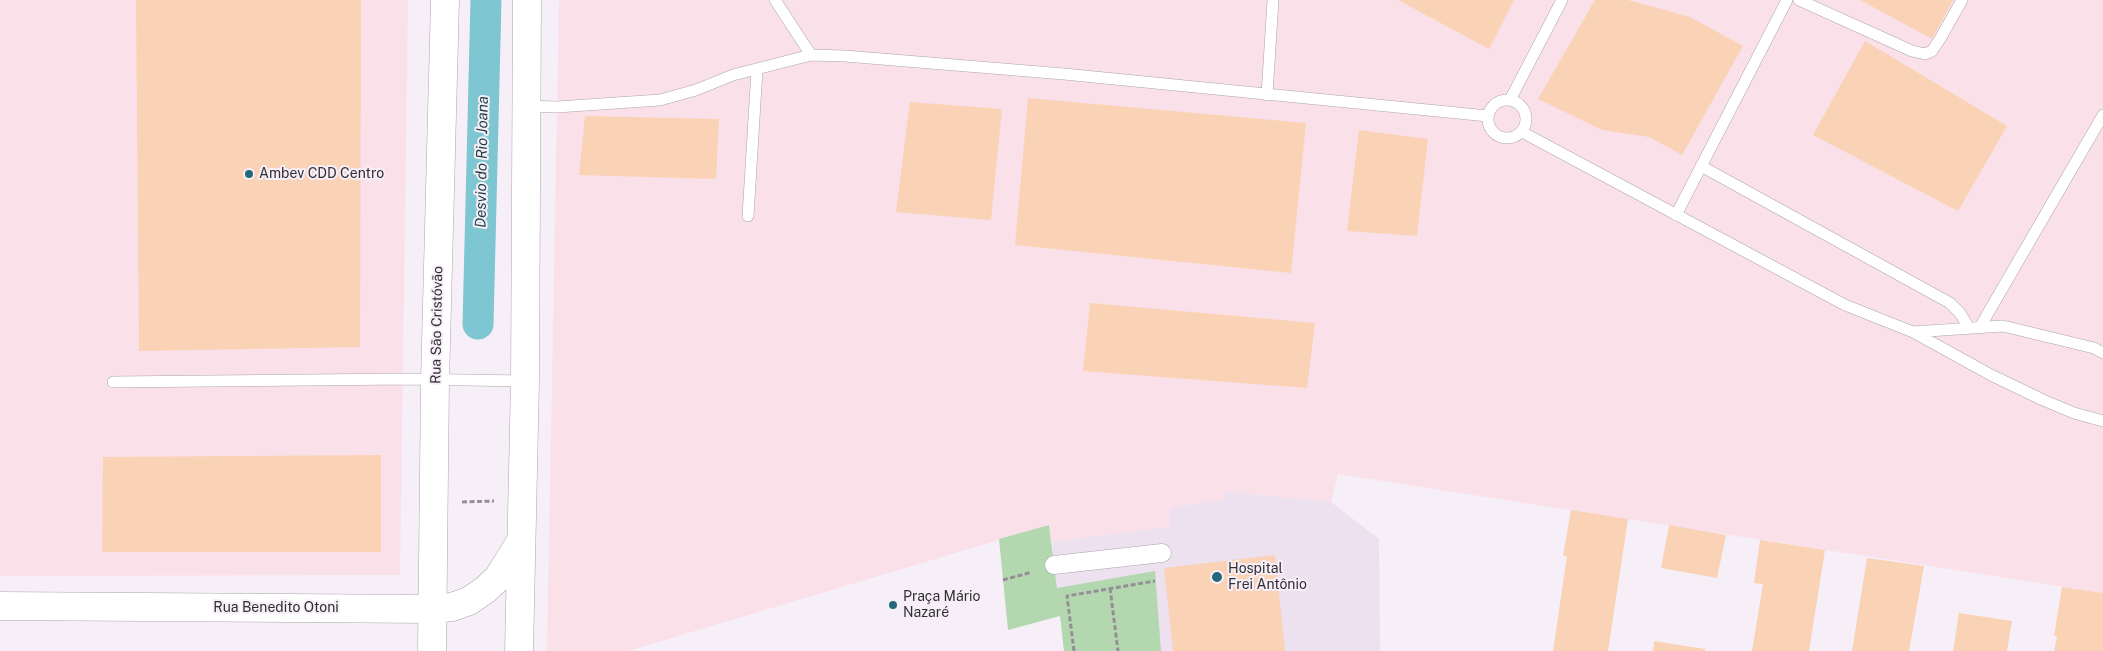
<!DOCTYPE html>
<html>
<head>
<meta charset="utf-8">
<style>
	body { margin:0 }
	canvas { display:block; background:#f7eff8 }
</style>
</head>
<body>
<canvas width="2103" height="651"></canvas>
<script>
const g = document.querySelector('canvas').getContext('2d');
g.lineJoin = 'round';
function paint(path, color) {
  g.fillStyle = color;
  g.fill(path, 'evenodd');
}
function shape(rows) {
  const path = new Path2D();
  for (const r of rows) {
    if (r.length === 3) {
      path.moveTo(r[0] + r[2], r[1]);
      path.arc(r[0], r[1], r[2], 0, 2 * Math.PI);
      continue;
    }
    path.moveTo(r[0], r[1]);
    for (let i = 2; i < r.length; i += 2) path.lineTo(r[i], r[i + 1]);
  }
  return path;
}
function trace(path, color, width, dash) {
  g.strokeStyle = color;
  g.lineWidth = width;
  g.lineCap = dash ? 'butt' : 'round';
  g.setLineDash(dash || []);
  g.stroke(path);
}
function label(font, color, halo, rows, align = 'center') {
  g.font = font + ' "Public Sans",sans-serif';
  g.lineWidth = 4;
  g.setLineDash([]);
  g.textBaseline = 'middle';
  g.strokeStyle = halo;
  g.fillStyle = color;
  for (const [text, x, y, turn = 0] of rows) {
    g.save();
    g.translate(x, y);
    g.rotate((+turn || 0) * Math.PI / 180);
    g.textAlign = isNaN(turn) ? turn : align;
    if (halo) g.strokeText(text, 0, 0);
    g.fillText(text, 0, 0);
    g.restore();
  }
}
paint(shape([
	[0,0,408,0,400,575,0,576],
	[559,0,2103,0,2103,593,1338,474,1331,502,1226,492,1225,499,1170,508,1171,527,1052,542,1049,525,628,651,547,651]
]), '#fae0e8');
paint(shape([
	[1226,492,1331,502,1379,539,1380,651,1064,651,1052,542,1170,527,1170,508,1224,499]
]), '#ede0ef');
paint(shape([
	[1049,525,1057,588,1155,571,1161,651,1064,651,1060,616,1008,630,999,539]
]), '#b3d8b0');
trace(shape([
	[478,324,486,0]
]), '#7ec6d1', 31);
paint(shape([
	[136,0,361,0,360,347,139,351],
	[1398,0,1514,0,1489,49],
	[1595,0,1628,0,1690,17,1743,46,1682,155,1649,137,1602,130,1538,99],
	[1860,0,1953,0,1932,39],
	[1865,41,2007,126,1958,211,1813,135],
	[1028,98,1306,123,1291,273,1015,245],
	[910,102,1002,109,991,220,896,212],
	[585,116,719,119,716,179,579,175],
	[1359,130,1428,139,1417,236,1347,231],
	[1090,303,1315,323,1307,388,1083,371],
	[381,455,381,552,102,552,103,457],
	[1571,510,1628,519,1608,651,1553,651,1567,556,1563,556],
	[1669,525,1726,535,1717,578,1661,568],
	[1760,540,1825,550,1809,651,1752,651,1763,584,1754,583],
	[1275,555,1285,651,1173,651,1164,568],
	[1867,558,1924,566,1909,651,1852,651],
	[2062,587,2103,593,2103,651,2054,651,2057,636,2054,636],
	[1959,613,2012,621,2007,651,1953,651],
	[1654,641,1705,649,1705,651,1653,651]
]), '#fad2b6');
const service = shape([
	[775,0,811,55],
	[1799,0,1912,51,1925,54,1932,51,1940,39,1962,0],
	[1267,95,1273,0],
	[1510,100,1562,0],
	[1507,119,19],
	[527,106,557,107,660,100,696,90,733,75,811,55,845,56,1064,74,1488,116],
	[1522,132,1845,305,1913,332,1991,375,2043,400,2074,413,2103,421],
	[1701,166,1950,303,1960,313,1969,328],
	[1676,215,1787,0],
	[748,216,757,70],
	[1980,327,2103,115],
	[1913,332,2003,326,2094,348,2103,353],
	[113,382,406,379,525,381]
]);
const pedestrian = shape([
	[1054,565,1162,553]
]);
const tertiary = shape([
	[0,606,432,609,452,607,469,601,485,590,498,578,521,541],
	[432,651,435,381,445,0],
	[519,651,525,381,527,0]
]);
trace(service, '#aca5ad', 12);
trace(pedestrian, '#aca5ad', 19);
trace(tertiary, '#aca5ad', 29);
trace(shape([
	[462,502,494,501],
	[1003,580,1032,572],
	[1110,588,1118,651],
	[1074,651,1067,596,1155,581]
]), '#948f95', 3, [5, 2.5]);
trace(service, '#fff', 11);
trace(pedestrian, '#fff', 18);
trace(tertiary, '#fff', 28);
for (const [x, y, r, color] of [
	[249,174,5,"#246879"],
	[1217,577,6,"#246879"],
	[893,605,5,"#246879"]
]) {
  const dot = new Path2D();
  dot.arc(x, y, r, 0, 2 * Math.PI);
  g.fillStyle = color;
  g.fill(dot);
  trace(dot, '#f7eff8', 2);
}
label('14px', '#322f33', '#f7eff8', [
	["Ambev CDD Centro",259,174],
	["Hospital",1228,569],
	["Frei Antônio",1228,585],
	["Praça Mário",903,597],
	["Nazaré",903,613]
], 'left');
label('14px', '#322f33', '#f7eff8', [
	["Rua São Cristóvão",437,325,-89],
	["Rua Benedito Otoni",276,608]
]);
label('italic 15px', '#1b3e43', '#f7eff8', [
	["Desvio do Rio Joana",482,162,-89]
]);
</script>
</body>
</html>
